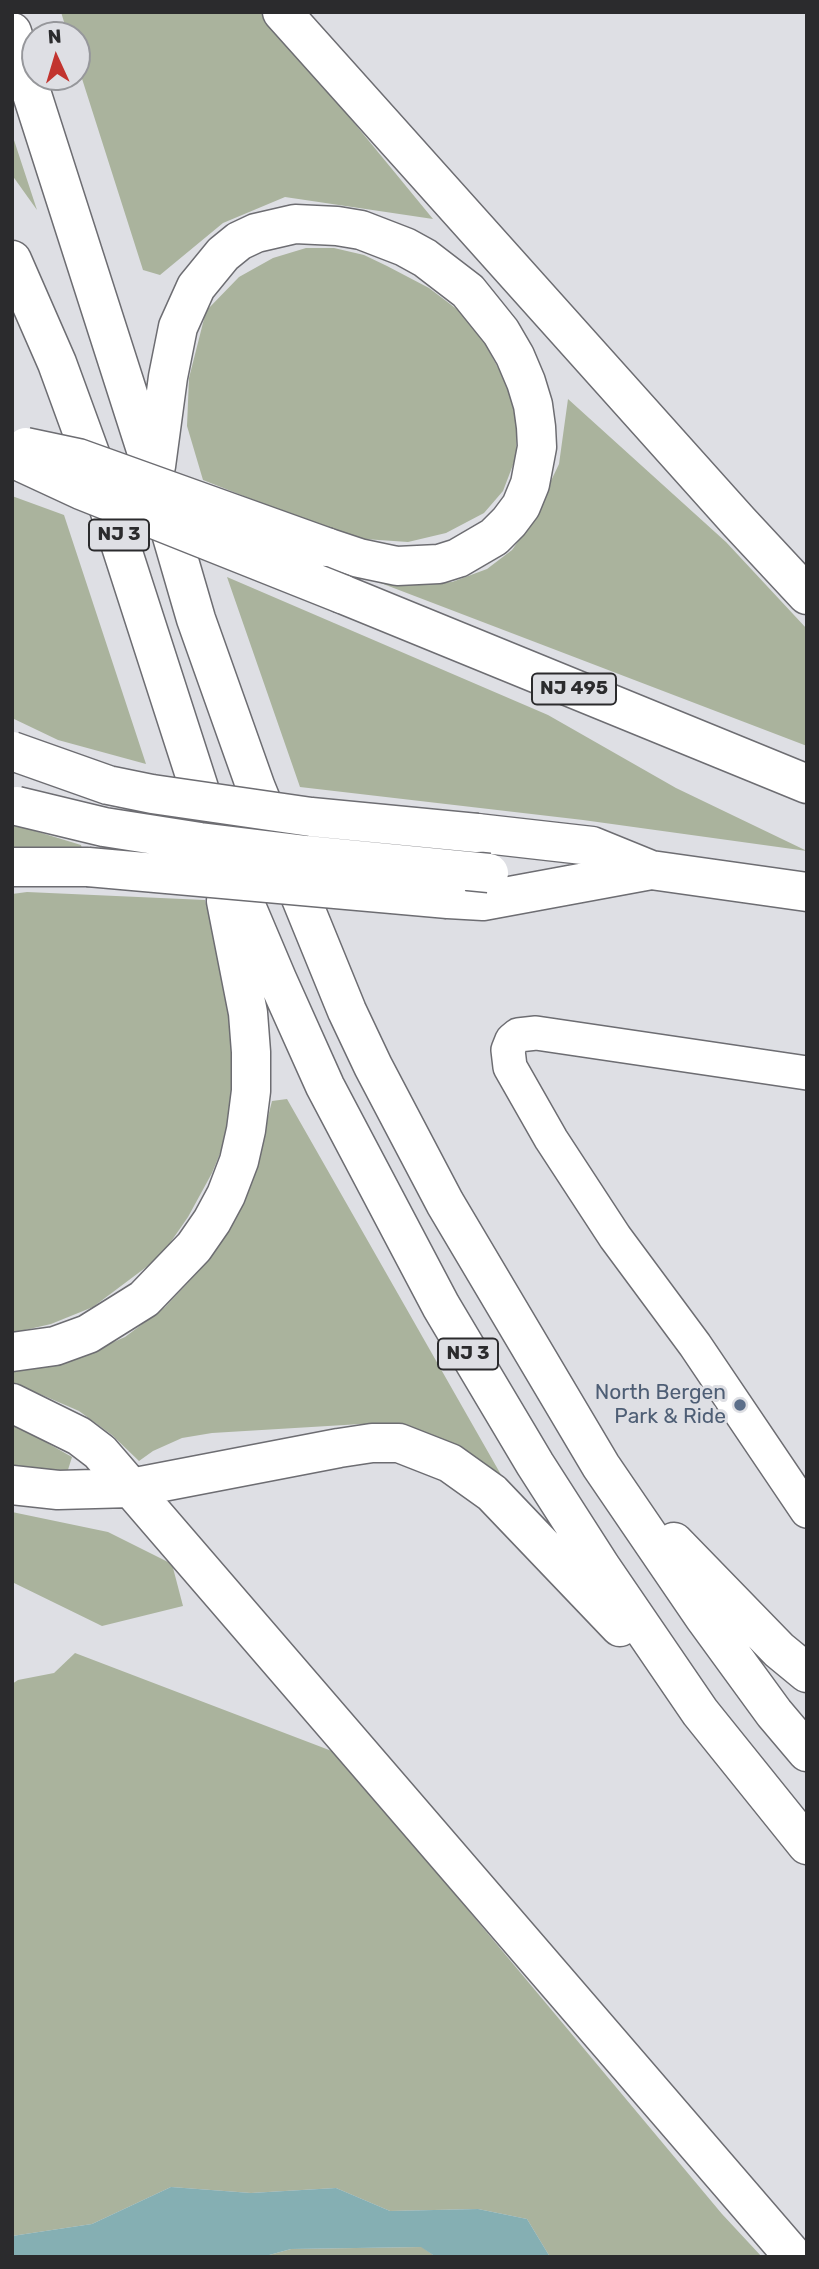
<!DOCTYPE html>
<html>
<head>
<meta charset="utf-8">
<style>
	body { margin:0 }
	#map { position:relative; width:819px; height:2269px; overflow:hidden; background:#dedfe4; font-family:Rubik,sans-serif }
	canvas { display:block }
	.frame { position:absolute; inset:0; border:14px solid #2b2b2d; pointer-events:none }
	.north { position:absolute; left:21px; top:21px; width:70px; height:70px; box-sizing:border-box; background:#dedfe4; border:2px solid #96979b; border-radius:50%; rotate:356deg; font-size:19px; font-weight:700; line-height:28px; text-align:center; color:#2b2b2d }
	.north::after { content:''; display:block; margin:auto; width:24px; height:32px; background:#c2342f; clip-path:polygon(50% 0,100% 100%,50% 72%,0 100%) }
</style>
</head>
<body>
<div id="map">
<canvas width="819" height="2269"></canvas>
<div class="frame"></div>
<div class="north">N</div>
</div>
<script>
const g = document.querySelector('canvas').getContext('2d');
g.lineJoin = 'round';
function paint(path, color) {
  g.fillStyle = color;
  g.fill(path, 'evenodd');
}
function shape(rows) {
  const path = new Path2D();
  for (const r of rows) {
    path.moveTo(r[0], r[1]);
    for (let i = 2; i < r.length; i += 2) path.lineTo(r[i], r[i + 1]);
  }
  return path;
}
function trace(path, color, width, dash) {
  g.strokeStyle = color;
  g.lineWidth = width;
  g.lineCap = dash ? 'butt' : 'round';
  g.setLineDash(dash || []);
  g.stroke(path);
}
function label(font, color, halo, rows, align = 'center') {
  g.font = font + ' Rubik,sans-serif';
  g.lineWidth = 6;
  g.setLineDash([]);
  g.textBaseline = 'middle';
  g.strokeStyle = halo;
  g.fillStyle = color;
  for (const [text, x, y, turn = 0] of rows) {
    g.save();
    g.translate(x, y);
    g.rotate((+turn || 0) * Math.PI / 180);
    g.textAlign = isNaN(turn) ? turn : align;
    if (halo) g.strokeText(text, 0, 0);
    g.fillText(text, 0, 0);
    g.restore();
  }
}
paint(shape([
	[61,12,263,12,433,219,285,197,223,223,160,275,143,270,77,63,77,35,68,35],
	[12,134,37,210,12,175],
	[306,248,334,248,364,255,387,266,429,288,458,310,484,342,503,377,512,403,517,427,516,457,503,491,484,513,446,533,408,542,350,538,203,480,187,426,189,378,206,311,239,277,273,258],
	[568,399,726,542,807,629,807,746,378,582,381,577,415,584,452,582,487,569,512,550,531,523,559,464],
	[12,496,64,515,146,764,58,740,12,718],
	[227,577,548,715,676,788,807,851,583,820,300,787],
	[12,824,81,845,84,855,12,850],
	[27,892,205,900,228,996,235,1083,226,1139,212,1173,188,1217,161,1256,93,1307,51,1324,12,1333,12,894],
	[287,1099,508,1487,396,1425,361,1424,212,1433,182,1438,153,1451,139,1461,112,1435,79,1411,12,1382,12,1367,91,1352,125,1337,165,1307,198,1272,230,1227,252,1180,272,1101],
	[12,1423,72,1457,67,1473,12,1466],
	[12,1512,108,1532,172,1564,183,1606,102,1626,12,1582],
	[75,1653,337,1753,722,2214,762,2257,550,2257,527,2219,478,2209,390,2211,336,2188,251,2193,171,2187,92,2224,12,2236,12,1684,18,1680,54,1673],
	[422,2247,436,2257,262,2257,291,2249]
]), '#aab39d');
paint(shape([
	[171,2187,251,2193,336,2188,390,2211,478,2209,527,2219,550,2257,436,2257,421,2247,291,2249,262,2257,12,2257,12,2236,92,2224]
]), '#85afb3');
const minor = shape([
	[807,1073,536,1033,518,1035,512,1040,508,1050,510,1067,551,1139,615,1237,695,1345,807,1511]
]);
const highway = shape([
	[282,12,739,522,807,595],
	[12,32,155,478,196,619,256,788,347,1011,373,1066,445,1203,601,1466,704,1617,774,1713,807,1752],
	[12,260,57,363,99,478,208,816,277,979,325,1086,441,1306,535,1464,601,1567,700,1712,807,1845],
	[156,466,168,377,178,327,196,287,223,254,239,241,256,233,295,224,337,226,361,230,405,247,425,258,468,291,501,332,515,356,526,382,533,405,536,427,537,447,530,484,521,506,509,522,494,537,458,558,439,564,397,566,359,558,326,547],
	[342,594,807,784],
	[477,833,592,846,651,870,807,892],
	[12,867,88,867],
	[448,899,483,901,651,870],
	[12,1352,55,1346,88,1334,144,1299,194,1247,212,1221,226,1195,239,1161,246,1130,251,1091,251,1052,248,1013,226,901],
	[12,1403,79,1436,100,1452,794,2257],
	[12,1485,58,1490,131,1488,339,1448,372,1443,399,1443,450,1463,492,1493,620,1627],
	[674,1542,779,1650,807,1673]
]);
trace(minor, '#6d6d72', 36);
trace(highway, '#6d6d72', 41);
trace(minor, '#fff', 33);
trace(highway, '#fff', 38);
const highwayBridge = shape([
	[26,447,78,458,326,547],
	[12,458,81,490,342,594],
	[12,751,108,785,152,794,311,817,477,833],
	[17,806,104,827,200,842,306,855,489,873],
	[88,867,448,899]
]);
trace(highwayBridge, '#6d6d72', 41, []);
trace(highwayBridge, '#fff', 38);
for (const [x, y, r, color] of [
	[740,1405,7,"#5c6f8a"]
]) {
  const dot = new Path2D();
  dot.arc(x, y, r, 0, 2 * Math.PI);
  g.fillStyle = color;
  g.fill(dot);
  trace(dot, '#dedfe4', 2.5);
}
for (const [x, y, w] of [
	[119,535,60],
	[574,689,84],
	[468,1354,60]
]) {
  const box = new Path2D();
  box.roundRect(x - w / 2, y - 15.5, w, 31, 5);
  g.fillStyle = '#dedfe4';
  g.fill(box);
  trace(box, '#2b2b2d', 2);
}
label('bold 19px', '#2b2b2d', null, [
	["NJ 3",119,535],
	["NJ 495",574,689],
	["NJ 3",468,1354]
]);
label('21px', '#4e5e75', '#dedfe4', [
	["North Bergen",726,1393],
	["Park & Ride",726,1417]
], 'right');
</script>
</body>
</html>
